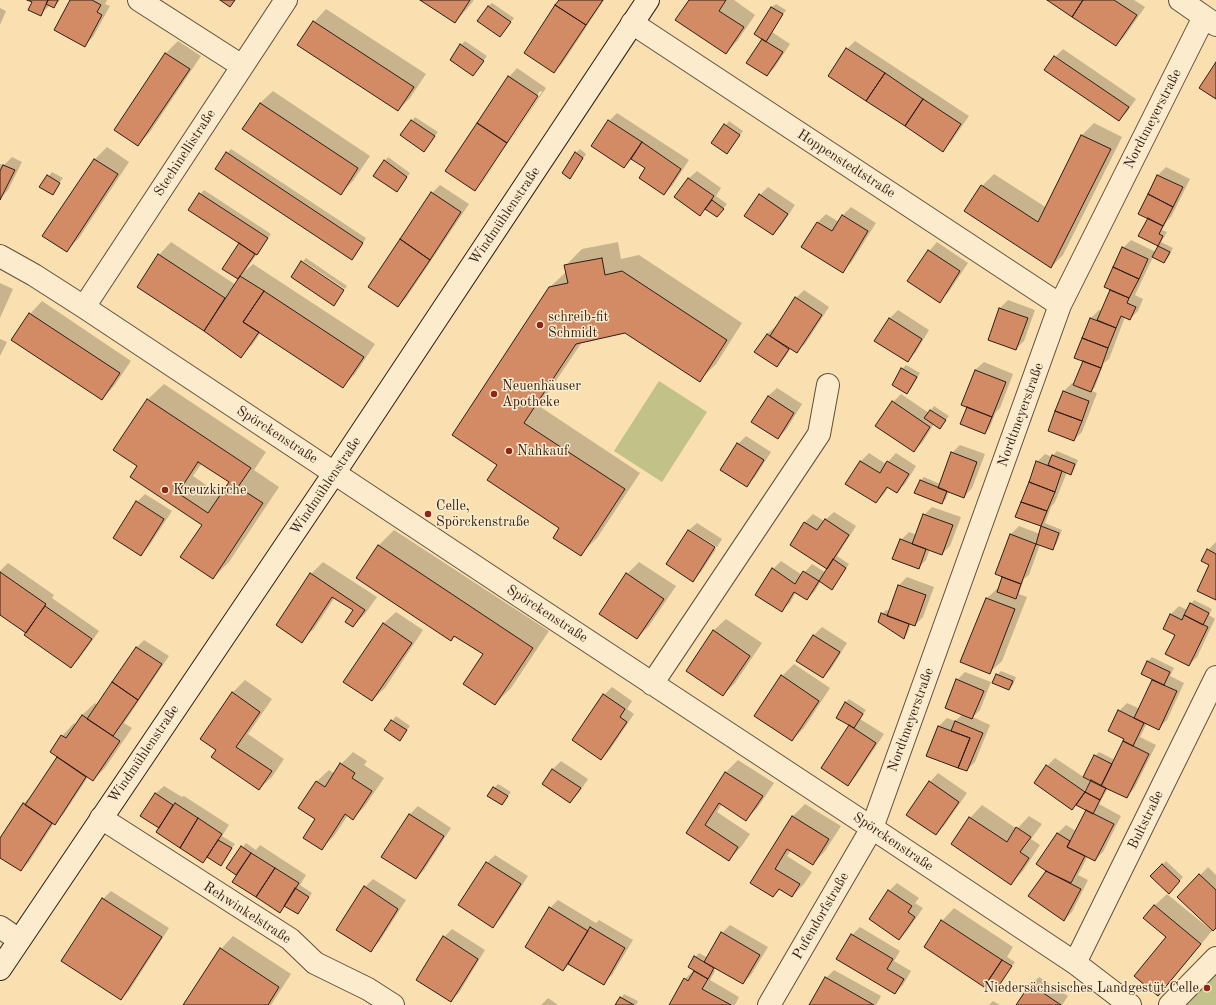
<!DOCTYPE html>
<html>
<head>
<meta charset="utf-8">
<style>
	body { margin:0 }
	canvas { display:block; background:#fae0b0 }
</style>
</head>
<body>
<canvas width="1216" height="1005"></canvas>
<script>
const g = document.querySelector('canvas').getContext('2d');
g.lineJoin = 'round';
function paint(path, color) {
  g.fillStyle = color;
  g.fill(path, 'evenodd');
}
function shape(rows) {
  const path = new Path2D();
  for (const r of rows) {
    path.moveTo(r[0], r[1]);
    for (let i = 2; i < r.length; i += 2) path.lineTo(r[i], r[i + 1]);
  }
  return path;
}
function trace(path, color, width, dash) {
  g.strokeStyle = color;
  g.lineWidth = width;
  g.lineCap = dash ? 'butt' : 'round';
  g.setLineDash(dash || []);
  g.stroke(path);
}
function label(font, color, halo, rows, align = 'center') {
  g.font = font + ' "Old Standard TT",serif';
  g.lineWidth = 3;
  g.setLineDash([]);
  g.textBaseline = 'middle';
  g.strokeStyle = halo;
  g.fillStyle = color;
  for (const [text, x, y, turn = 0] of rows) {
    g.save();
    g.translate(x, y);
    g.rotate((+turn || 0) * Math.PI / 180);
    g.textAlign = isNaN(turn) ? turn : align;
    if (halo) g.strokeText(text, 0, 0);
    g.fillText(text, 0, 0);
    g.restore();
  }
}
paint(shape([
	[659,381,707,412,662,482,614,451],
	[1216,971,1216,1005,1182,1005]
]), '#c2c188');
paint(shape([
	[29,0,60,0,54,7,50,5,40,15,33,2],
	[71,0,107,0,105,4,110,6,93,37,85,45],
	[422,0,474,0,467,9,455,22],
	[560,0,604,0,562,64,554,72],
	[690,0,734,0,755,15,738,40,726,53],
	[1049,0,1134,0,1145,7,1124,37,1116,45],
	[492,3,514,18,500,36,488,6],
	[776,4,786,10,772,32,790,44,775,67,767,75,763,38,756,34,772,7],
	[0,8,6,11,0,25],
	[326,9,426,74,410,98,398,110,299,45,314,22],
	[178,41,201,56,150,132,138,145,116,130,166,53],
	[465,41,487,56,473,75,461,45],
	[855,41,969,116,951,142,943,150,847,49],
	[1063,49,1136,99,1127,112,1119,120,1055,57],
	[517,68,546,88,483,181,475,189,446,170,509,77],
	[540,91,542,92,483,182,480,182],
	[273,91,370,156,353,181,341,193,260,103],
	[617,113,689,160,672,186,664,194,647,168,632,159,624,167,609,121],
	[415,117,438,132,427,146,412,121],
	[729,121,743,131,727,153,712,143],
	[1094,123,1122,137,1063,255,1051,267,982,186,994,174,1047,208,1082,135],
	[107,147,129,162,79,238,66,251,44,235,95,159],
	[231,149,366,238,356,255,352,258,227,153],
	[580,149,586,154,573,174,576,153],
	[12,157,22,162,8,190,0,199,0,164,4,165],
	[388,157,410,173,397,191,385,161],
	[1166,167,1190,179,1171,217,1167,221,1162,230,1167,232,1161,242,1173,248,1168,258,1164,262,1153,257,1135,295,1143,299,1138,311,1130,319,1125,317,1109,359,1104,363,1095,387,1092,391,1097,393,1082,432,1074,440,1049,430,1064,391,1072,383,1075,384,1084,361,1091,318,1099,310,1102,311,1111,289,1123,248,1131,240,1156,252,1159,246,1140,235,1149,218,1140,213,1158,175],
	[697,171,721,188,716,196,727,204,717,216,706,208,700,214,688,179],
	[52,172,63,178,52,193,41,186],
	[440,185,469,204,406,298,398,306,432,193],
	[768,187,795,205,781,226,773,234,760,195],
	[204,190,271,234,245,271,253,264,375,344,355,374,343,386,261,332,253,344,241,356,204,330,138,287,159,255,171,242,236,285,242,276,238,278,240,243,200,194],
	[851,207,876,223,851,263,842,271,803,246,818,222,826,214,839,222,843,215],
	[618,242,621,259,639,255,742,323,716,364,700,380,625,331,582,342,539,406,640,473,597,538,580,555,561,527,498,465,550,287,567,271,566,265,582,249],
	[937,242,968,263,948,293,939,301,909,281,929,251],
	[306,258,347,286,345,289,303,261],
	[0,283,13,289,0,318],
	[804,290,829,307,805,344,796,352,791,348,785,357,777,366,756,352,767,334,776,326,777,327,796,298],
	[1008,300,1035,310,1024,341,1016,349,989,339,1000,308],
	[42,301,131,361,114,386,102,399,30,314],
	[898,310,929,330,916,352,908,360,889,319],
	[0,339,7,342,0,356],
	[984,362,1013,374,1000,408,996,412,989,429,985,433,968,406,975,370],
	[906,365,920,373,911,389,907,393,902,369],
	[164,384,266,452,254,470,279,487,229,562,213,578,203,524,138,466,147,400],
	[202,463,230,482,221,495,193,476],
	[777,388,802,404,786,430,778,438,768,396],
	[901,394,929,413,934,406,949,416,940,427,934,424,922,443,914,451,893,402],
	[746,436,771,452,755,477,747,485,738,444],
	[960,445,985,454,972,488,964,497,949,491,946,499,942,503,920,481,924,477,940,484,952,453],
	[1057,451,1078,460,1074,470,1071,474,1067,472,1055,502,1051,507,1045,523,1062,530,1056,545,1052,548,1040,544,1029,575,1024,579,1019,594,1027,597,1002,661,989,673,961,662,987,598,1000,586,1004,576,996,573,1011,534,1019,526,1040,534,1043,526,1017,516,1037,462,1045,454,1052,457],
	[869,453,886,464,896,453,916,466,905,484,897,492,889,487,884,494,876,502,847,484,861,461],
	[145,494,172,511,149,546,141,554,137,502],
	[932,507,961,517,950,546,942,554,930,549,926,560,918,568,901,540,909,532,917,535,924,515],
	[834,512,856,526,837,556,849,564,835,585,821,581,815,591,807,599,796,592,790,603,781,611,773,569,781,561,802,575,812,564,826,573,828,568,791,544,805,522,813,514,824,521],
	[697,523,722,539,717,547,689,530],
	[394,530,549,631,511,688,495,704,484,654,456,635,451,640,378,546],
	[689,530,689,532,716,549,701,572,693,580,667,564],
	[1216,542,1216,599,1208,550],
	[323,562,377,597,365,614,353,626,354,610,335,597,314,629,301,641,311,574],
	[639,562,676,586,649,626,637,638,627,574],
	[8,563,54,595,52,598,99,631,79,659,71,667,0,614,0,571],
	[907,577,934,587,923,617,915,625,911,624,907,634,904,638,882,614,886,610,889,611,899,585],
	[1194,600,1212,609,1209,615,1215,619,1197,657,1189,665,1176,634,1164,628,1171,614,1179,606,1187,610,1191,604],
	[396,612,423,630,385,688,372,700,383,624],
	[726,619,762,643,735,683,723,695,713,631],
	[822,627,847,643,831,669,823,677,798,661,814,635],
	[144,640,169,656,124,723,132,728,105,768,93,780,88,777,63,815,54,823,29,862,21,870,0,856,0,839,23,804,31,796,58,757,62,736,74,723,76,725,82,715,95,703,98,705,136,648],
	[1152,657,1174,668,1170,676,1184,683,1167,720,1159,728,1147,723,1140,737,1156,745,1134,789,1126,797,1108,788,1099,804,1121,816,1103,852,1095,860,1088,856,1078,875,1088,880,1072,912,1064,920,1029,896,1047,870,1057,834,1066,825,1076,831,1087,809,1077,804,1072,809,1047,766,1055,758,1091,782,1095,756,1099,752,1115,760,1126,739,1119,711,1127,703,1140,709,1154,679,1142,674,1148,661],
	[1087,787,1089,788,1080,801,1077,801],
	[794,664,830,688,804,728,792,740,782,676],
	[1001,671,1016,677,1013,685,1009,689,997,675],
	[965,672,991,682,980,710,973,717,990,725,975,762,967,770,928,755,939,726,947,718,955,721,963,714,957,680],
	[245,680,272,699,248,734,284,759,272,777,259,789,217,750,232,693],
	[612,687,632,701,627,709,634,714,609,751,601,759,604,695],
	[849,699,866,710,860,719,884,734,856,776,848,785,850,725,838,717,846,702],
	[396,716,410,726,400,740,385,730],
	[353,752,367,761,364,765,384,778,365,806,353,819,348,815,334,836,321,849,316,782,329,770,335,774,341,764],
	[738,760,774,783,758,807,746,820,722,804,717,812,750,834,741,847,729,860,687,832,726,772],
	[561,761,588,779,578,794,570,802,543,784,553,769],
	[938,773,967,793,944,826,936,834,930,782],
	[498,784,511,792,502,804,494,788],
	[164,786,182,797,184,796,229,825,222,836,235,844,221,864,208,856,203,862,160,828,155,794],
	[805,804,841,826,825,851,813,864,791,850,787,856,812,872,804,884,792,896,780,889,773,896,752,882,793,816],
	[982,805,1017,829,1029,816,1042,824,1031,839,1040,845,1023,871,1011,883,970,818],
	[418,806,451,828,424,870,416,878,410,814],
	[246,843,256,850,260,845,306,875,300,885,312,893,298,913,286,905,280,911,240,870,236,874,227,868],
	[495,855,528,876,501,918,493,926,487,863],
	[1166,861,1183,877,1169,893,1151,876],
	[1208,867,1216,875,1216,926,1170,982,1158,994,1167,937,1154,906,1167,894,1211,930,1213,929,1179,897],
	[373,879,406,900,379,942,371,950,365,887],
	[897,883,919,898,915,903,923,908,907,931,899,939,870,919,889,891],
	[111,891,169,928,129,991,121,999,62,961,103,899],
	[558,900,596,923,599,920,633,940,612,975,603,983,570,963,563,970,526,947,550,908],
	[954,908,1013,947,1007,957,1015,962,997,986,989,980,984,985,925,947,942,921],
	[730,925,768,947,751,975,743,983,715,967,714,970,715,971,710,980,739,997,735,1005,670,1005,685,979,694,970,689,967,695,957,699,953,708,958,722,933],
	[860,927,900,951,894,961,911,971,903,985,895,993,852,935],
	[452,929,485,950,459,993,450,1001,444,937],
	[233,936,291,974,271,1005,184,1005,221,949],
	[834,970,881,996,876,1005,811,1005,826,978],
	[1039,977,1068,996,1062,1005,1017,1005,1031,985],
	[624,994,638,1001,636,1005,616,1005],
	[548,998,558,1005,541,1005],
	[993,1001,1000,1005,989,1005]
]), '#0003');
const building = shape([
	[27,0,48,0,41,16,28,10,32,2,27,0],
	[48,0,58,0,54,8,46,4,48,0],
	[70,0,92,0,101,5,97,12,102,15,85,47,54,30,70,0],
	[220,0,235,0,230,7,220,0],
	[420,0,470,0,455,23,420,0],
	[559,0,603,0,586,25,555,5,559,0],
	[689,0,726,0,719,11,744,27,726,54,675,20,689,0],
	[1047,0,1083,0,1072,17,1047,0],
	[1083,0,1114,0,1137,15,1116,46,1072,17,1083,0],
	[555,5,586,25,554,73,524,53,555,5],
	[488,6,511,22,500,37,477,21,488,6],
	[771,7,783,14,766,42,754,34,771,7],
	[313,21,414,87,398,111,297,45,313,21],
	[762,39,783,52,767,76,746,63,762,39],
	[460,44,484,61,473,76,450,60,460,44],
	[846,48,885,73,866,101,828,76,846,48],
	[165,53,190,69,138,146,114,130,165,53],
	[1054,56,1129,107,1119,121,1044,70,1054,56],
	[1216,62,1216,99,1199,88,1216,62],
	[885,73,923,99,905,126,866,101,885,73],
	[508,76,538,96,507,143,477,123,508,76],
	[923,99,961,124,943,152,905,126,923,99],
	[260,103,358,168,341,195,242,129,260,103],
	[411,120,435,136,424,152,400,135,411,120],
	[608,120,642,142,624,168,591,146,608,120],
	[477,123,507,143,475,191,445,171,477,123],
	[724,124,740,135,727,154,711,143,724,124],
	[1081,135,1111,149,1051,268,964,211,981,185,1038,222,1081,135],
	[642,142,681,169,664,195,639,178,645,168,631,159,642,142],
	[226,152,363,243,352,260,215,169,226,152],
	[575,152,583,158,570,179,562,173,575,152],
	[94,159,118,174,67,252,42,236,94,159],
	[384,160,407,177,397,192,373,176,384,160],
	[3,165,15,170,0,200,0,171,3,165],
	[47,175,60,183,53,195,39,187,47,175],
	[1157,175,1183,187,1173,207,1148,194,1157,175],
	[688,178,714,196,700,216,674,197,688,178],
	[431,192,461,212,430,260,400,239,431,192],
	[199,193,268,238,257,255,188,210,199,193],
	[759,194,788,214,773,235,744,216,759,194],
	[1148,194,1173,207,1163,226,1138,214,1148,194],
	[712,200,724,209,717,217,705,209,712,200],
	[842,215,868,231,843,273,801,247,817,222,832,231,842,215],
	[1148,218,1163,226,1159,234,1163,236,1158,246,1138,236,1148,218],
	[400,239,430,260,398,307,368,287,400,239],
	[239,243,255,254,238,279,222,269,239,243],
	[1158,246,1170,252,1164,263,1152,257,1158,246],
	[1122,247,1148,259,1139,279,1113,267,1122,247],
	[928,250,960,271,940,303,907,281,928,250],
	[158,254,225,298,204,331,137,287,158,254],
	[602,258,605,275,622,271,727,340,700,382,625,333,576,344,524,423,625,489,581,556,553,538,559,528,487,480,497,465,452,435,549,287,568,283,564,265,602,258],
	[301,261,344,290,334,306,291,277,301,261],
	[1113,267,1139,279,1129,298,1104,287,1113,267],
	[240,276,264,291,243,322,259,332,241,358,204,331,240,276],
	[1110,290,1129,298,1127,303,1136,307,1130,320,1121,316,1116,328,1097,320,1110,290],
	[264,291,364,357,343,388,243,322,264,291],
	[795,297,822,315,797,353,770,336,795,297],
	[999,308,1028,318,1016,350,988,340,999,308],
	[29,313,120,373,102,400,11,340,29,313],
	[889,318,922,339,908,362,874,341,889,318],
	[1090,318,1116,328,1108,348,1082,338,1090,318],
	[767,334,789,349,777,367,754,352,767,334],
	[1082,338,1108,348,1101,368,1074,358,1082,338],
	[1083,361,1101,368,1091,392,1073,385,1083,361],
	[901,368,917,377,907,394,892,385,901,368],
	[975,370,1006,382,992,417,961,405,975,370],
	[1063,391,1089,401,1082,421,1055,411,1063,391],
	[768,396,794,413,778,439,751,422,768,396],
	[147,399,251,468,238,487,263,503,213,579,180,557,202,525,130,477,137,466,113,450,147,399],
	[198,462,229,482,208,513,178,493,198,462],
	[892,401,930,427,914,452,875,426,892,401],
	[967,407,992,417,985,434,960,424,967,407],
	[930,410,946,420,940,429,924,418,930,410],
	[1055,411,1082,421,1074,441,1048,431,1055,411],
	[737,443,764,460,747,487,720,470,737,443],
	[951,452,977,462,964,498,938,488,951,452],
	[1052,455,1075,464,1071,475,1048,465,1052,455],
	[860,461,880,473,887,461,909,474,897,493,887,487,876,503,845,484,860,461],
	[1036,461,1062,471,1055,492,1029,482,1036,461],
	[920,480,947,491,942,504,914,493,920,480],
	[1029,482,1055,492,1047,511,1021,502,1029,482],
	[136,501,164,519,141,556,113,538,136,501],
	[1021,502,1047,511,1041,526,1015,517,1021,502],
	[923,514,953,525,942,555,912,544,923,514],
	[825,519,849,535,827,569,790,545,804,522,817,530,825,519],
	[1041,526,1059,533,1053,550,1036,544,1041,526],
	[688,530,715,547,693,582,666,564,688,530],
	[1010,534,1036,544,1021,584,995,574,1010,534],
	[900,539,926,549,919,569,892,559,900,539],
	[378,545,533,648,495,705,463,684,483,654,454,636,451,641,356,578,378,545],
	[1207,549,1216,554,1216,600,1197,591,1209,565,1201,561,1207,549],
	[833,559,846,568,832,590,819,581,833,559],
	[772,568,795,584,803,571,819,581,807,600,794,592,782,612,755,595,772,568],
	[0,572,46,604,26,633,0,615,0,572],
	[310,573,365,610,353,627,345,622,353,610,332,597,302,643,276,625,310,573],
	[626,573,664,599,637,639,599,614,626,573],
	[1002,577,1021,584,1016,599,997,592,1002,577],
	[898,585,926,595,915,626,887,616,898,585],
	[986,598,1015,609,990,674,960,662,986,598],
	[1190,603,1209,613,1203,625,1184,615,1190,603],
	[45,606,92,639,71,668,24,635,45,606],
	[881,613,909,624,904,639,878,622,881,613],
	[1170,614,1182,620,1184,615,1208,627,1189,666,1165,654,1175,635,1163,629,1170,614],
	[383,623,412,643,372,701,343,682,383,623],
	[713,630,750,656,723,696,686,671,713,630],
	[813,635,840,652,823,678,796,661,813,635],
	[136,647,162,664,138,700,112,682,136,647],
	[1147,661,1170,672,1164,685,1141,674,1147,661],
	[996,674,1013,681,1009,690,992,683,996,674],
	[781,675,819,701,792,741,754,716,781,675],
	[956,679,984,691,972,719,945,708,956,679],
	[1152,680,1177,691,1159,730,1134,718,1152,680],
	[112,682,138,700,113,736,87,719,112,682],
	[232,692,260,712,236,747,272,771,259,790,211,757,216,750,200,739,232,692],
	[603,694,625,709,620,717,627,722,601,760,572,740,603,694],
	[845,702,863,714,854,728,836,718,845,702],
	[1118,710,1144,723,1133,746,1123,741,1124,739,1108,731,1118,710],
	[82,715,120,741,93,781,50,752,61,735,66,738,82,715],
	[391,720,407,730,400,741,384,730,391,720],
	[955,721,983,733,967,771,958,768,970,738,951,731,955,721],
	[849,725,876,743,848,786,821,768,849,725],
	[938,726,970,738,958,768,926,756,938,726],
	[1123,741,1149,754,1127,798,1101,786,1123,741],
	[1094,755,1112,764,1101,786,1083,777,1094,755],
	[57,757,86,777,55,825,25,805,57,757],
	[340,763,355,773,352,778,372,791,353,820,345,814,322,850,303,838,315,819,298,808,316,781,325,787,340,763],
	[1046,765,1085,792,1072,810,1034,783,1046,765],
	[552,769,581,788,570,803,542,784,552,769],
	[725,772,763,796,746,821,719,803,705,825,738,847,729,861,686,833,725,772],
	[1091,780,1106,788,1100,800,1085,792,1091,780],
	[929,781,959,802,936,835,906,815,929,781],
	[493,787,508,796,502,805,487,796,493,787],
	[1085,792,1100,800,1093,814,1076,805,1085,792],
	[155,793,173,805,159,828,140,816,155,793],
	[23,803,52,823,21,871,0,858,0,838,23,803],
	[175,803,198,818,180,848,156,832,175,803],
	[1086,810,1114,824,1095,861,1067,847,1086,810],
	[409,814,444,836,416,879,381,857,409,814],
	[792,816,829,839,813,865,787,849,775,869,800,884,792,897,779,889,773,897,750,883,792,816],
	[969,817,1007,842,1016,827,1031,837,1020,852,1029,858,1011,885,951,844,969,817],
	[198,818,222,834,203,863,180,848,198,818],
	[1057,833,1070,841,1067,847,1085,856,1071,883,1046,871,1036,864,1057,833],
	[218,840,232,848,221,866,207,857,218,840],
	[241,846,251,853,236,875,226,868,241,846],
	[251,853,275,868,256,897,232,882,251,853],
	[486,862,521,884,493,928,458,905,486,862],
	[1162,864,1180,881,1169,894,1150,876,1162,864],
	[275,868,299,883,280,913,256,897,275,868],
	[1046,871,1081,889,1064,921,1028,896,1046,871],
	[1199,874,1216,890,1216,928,1213,931,1177,897,1199,874],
	[364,886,398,909,371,952,336,930,364,886],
	[295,888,309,897,298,914,284,906,295,888],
	[888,890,912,906,908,912,915,917,899,940,869,919,888,890],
	[102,898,162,937,121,1000,61,961,102,898],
	[1154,905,1201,944,1158,996,1134,976,1166,937,1143,918,1154,905],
	[549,907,588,931,563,971,525,947,549,907],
	[941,920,1002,960,984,987,924,947,941,920],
	[590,927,625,948,604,985,568,964,590,927],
	[721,932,760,955,743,984,704,962,721,932],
	[851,934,893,959,887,969,904,979,895,994,836,959,851,934],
	[443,936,478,959,451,1002,416,980,443,936],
	[220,948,279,987,268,1005,183,1005,220,948],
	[694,956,714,968,708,979,688,967,694,956],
	[1002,960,1012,966,998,987,988,981,1002,960],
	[694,971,708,979,702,989,731,1005,669,1005,684,978,688,981,694,971],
	[825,977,874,1005,809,1005,825,977],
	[1030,984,1061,1005,1016,1005,1030,984],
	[620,997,634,1005,615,1005,620,997]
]);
paint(building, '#d28b65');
trace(building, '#301d16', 1);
const street = shape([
	[139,0,242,66],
	[1180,0,1216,25],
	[632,23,1060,305],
	[0,256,34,275,84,307,509,589,872,828,1075,963,1130,1005],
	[84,307,286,0],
	[652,684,819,434,828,385],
	[101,818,290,939,315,963,368,989,393,1005],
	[0,927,19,940],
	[1075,963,1216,677],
	[769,1005,872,828,1060,305,1204,17],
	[1170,1005,1216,958]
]);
const secondary = shape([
	[0,969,335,472,648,0]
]);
trace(street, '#624e3c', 24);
trace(secondary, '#301d16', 24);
trace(street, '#fcebcc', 22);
trace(secondary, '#fcebcc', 22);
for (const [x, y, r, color] of [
	[540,325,4,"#8f2418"],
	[494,394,4,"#8f2418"],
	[509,451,4,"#8f2418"],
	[165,490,4,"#8f2418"],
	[428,514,4,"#8f2418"],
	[1207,988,4,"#8f2418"]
]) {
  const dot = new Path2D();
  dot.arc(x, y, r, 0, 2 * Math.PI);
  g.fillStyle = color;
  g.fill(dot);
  trace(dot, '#fcebcc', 1.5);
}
label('14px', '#301d16', '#fcebcc', [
	["Nordtmeyerstraße",1153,119,-63],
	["Stechinellistraße",185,153,-57],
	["Hoppenstedtstraße",846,164,33],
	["Windmühlenstraße",505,216,-56],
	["Nordtmeyerstraße",1021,415,-70],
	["Spörckenstraße",277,435,33],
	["Windmühlenstraße",326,486,-56],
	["Spörckenstraße",547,614,33],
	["Nordtmeyerstraße",911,720,-70],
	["Windmühlenstraße",144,754,-56],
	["Bultstraße",1146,820,-64],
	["Spörckenstraße",893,842,34],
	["Rehwinkelstraße",247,913,33],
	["Pufendorfstraße",821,916,-60]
]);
label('14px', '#301d16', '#fcebcc', [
	["schreib-fit",548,317],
	["Schmidt",548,333],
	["Neuenhäuser",502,386],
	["Apotheke",502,402],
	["Nahkauf",517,451],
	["Kreuzkirche",173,490],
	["Celle,",436,506],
	["Spörckenstraße",436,522],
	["Niedersächsisches Landgestüt Celle",1199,988,"right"]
], 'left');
</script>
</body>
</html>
